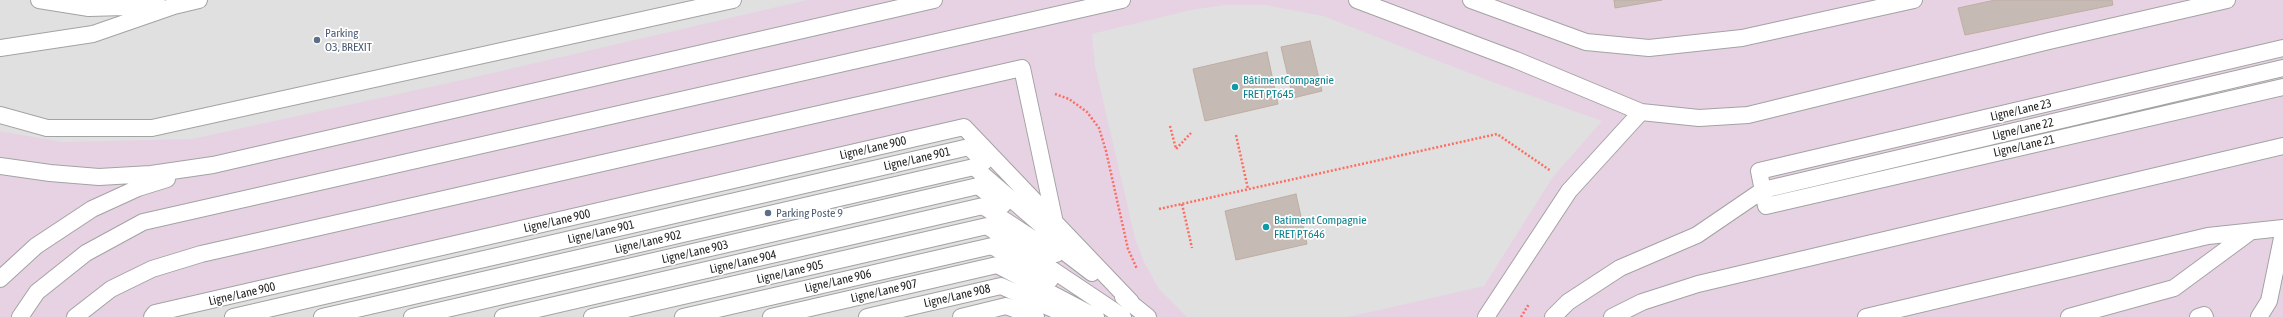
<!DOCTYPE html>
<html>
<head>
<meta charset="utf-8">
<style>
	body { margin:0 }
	canvas { display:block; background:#ede9e1 }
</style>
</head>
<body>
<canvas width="2283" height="317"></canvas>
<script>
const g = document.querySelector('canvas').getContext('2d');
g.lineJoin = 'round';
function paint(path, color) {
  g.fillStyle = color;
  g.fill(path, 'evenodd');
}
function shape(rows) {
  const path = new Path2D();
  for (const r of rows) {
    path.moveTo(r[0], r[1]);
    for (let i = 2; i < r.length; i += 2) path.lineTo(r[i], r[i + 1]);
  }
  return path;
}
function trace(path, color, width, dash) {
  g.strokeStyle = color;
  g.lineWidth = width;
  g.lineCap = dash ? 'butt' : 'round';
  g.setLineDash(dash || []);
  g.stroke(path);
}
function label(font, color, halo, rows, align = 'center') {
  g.font = font + ' "Asap Condensed",sans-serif';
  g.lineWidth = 3.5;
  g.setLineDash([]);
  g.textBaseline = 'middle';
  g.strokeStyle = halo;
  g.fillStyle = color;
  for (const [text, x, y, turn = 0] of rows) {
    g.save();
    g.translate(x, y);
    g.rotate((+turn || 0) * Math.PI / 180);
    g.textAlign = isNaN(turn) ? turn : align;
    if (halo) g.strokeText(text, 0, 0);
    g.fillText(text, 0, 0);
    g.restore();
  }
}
paint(shape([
	[0,0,2283,0,2283,317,0,317]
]), '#e7d2e4');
paint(shape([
	[0,0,807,0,462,80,192,139,62,142,0,131],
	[1224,5,1265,5,1323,16,1495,83,1602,121,1553,177,1484,286,1348,317,1187,317,1159,289,1144,262,1135,238,1095,66,1092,34,1191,10],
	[958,121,1003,317,159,317,156,304]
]), '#e0e0e0');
const building = shape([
	[1614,0,1662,0,1615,8,1614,0],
	[1995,0,2112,0,2113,5,1965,35,1958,8,1995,0],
	[1310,41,1322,91,1293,98,1281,47,1310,41],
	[1267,52,1278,104,1205,121,1193,69,1267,52],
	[1296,194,1307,244,1236,260,1225,211,1296,194]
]);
paint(building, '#c5bbb4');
trace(building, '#bfaea3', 1);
const service = shape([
	[39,0,89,8,159,6],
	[1357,0,1516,60,1641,112,1699,118,1748,115,2049,41,2227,0],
	[1471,0,1586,42,1649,48,1742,38,1914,0],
	[0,48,93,34,174,6,199,0],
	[2283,48,1759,171,1766,206,2283,87],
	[0,115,47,128,152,128,733,0],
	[0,166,50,173,99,177,151,174,213,165,934,0],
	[1050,241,1092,273],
	[0,279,36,246,92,209,138,188,167,179],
	[1123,297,1148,317],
	[20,317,37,292,86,253,143,222,1122,0],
	[75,317,111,289,152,269,201,254,1022,68,1055,223],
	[152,317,155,313,964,127,1131,302],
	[233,317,969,147,984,162],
	[322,317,974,167,1063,244],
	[412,317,978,186,1003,205],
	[503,317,983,206,1056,254],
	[592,317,987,226,1123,317],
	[683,317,992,246,1050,280],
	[771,317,997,265,1096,317],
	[867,317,1001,286,1071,317],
	[961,317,1006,306,1036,317],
	[1486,317,1569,191,1641,112],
	[1553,317,1568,302,1620,268,1697,235,1763,190,2283,68],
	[1612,317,1642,302,1698,284,2283,146],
	[1866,317,2208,236,2283,228],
	[2069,317,2174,288,2250,232],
	[2198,317,2204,315,2205,317],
	[2259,317,2269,301,2283,233]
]);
trace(service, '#a3a3a3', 18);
trace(shape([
	[1055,94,1069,99,1087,112,1099,128,1106,151,1128,249,1137,269],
	[1170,126,1176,149,1191,133],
	[1236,135,1248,189],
	[1182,204,1192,248],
	[1159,209,1497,134,1551,171],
	[1521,317,1529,304]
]), '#fd6d62', 2.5, [2, 2]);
trace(service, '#fff', 16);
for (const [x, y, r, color] of [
	[317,40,4,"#5c6f8a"],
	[1235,87,4,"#0f9aa8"],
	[768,213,4,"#5c6f8a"],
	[1266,227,4,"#0f9aa8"]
]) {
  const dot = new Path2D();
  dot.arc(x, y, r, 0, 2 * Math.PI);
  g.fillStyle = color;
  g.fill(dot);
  trace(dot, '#fff', 1.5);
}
label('12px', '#4e5e75', '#fff', [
	["Parking",325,33],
	["O3, BREXIT",325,47],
	["Parking Poste 9",776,213]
], 'left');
label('12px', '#0d838f', '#fff', [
	["BâtimentCompagnie",1243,80],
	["FRET PT645",1243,94],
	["Batiment Compagnie",1274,220],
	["FRET PT646",1274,234]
], 'left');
label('12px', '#1c1c1c', '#fff', [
	["Ligne/Lane 23",2021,110,-13],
	["Ligne/Lane 22",2023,129,-13],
	["Ligne/Lane 21",2024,146,-13],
	["Ligne/Lane 900",873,148,-13],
	["Ligne/Lane 901",917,159,-13],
	["Ligne/Lane 900",557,221,-13],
	["Ligne/Lane 901",601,232,-13],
	["Ligne/Lane 902",648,242,-13],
	["Ligne/Lane 903",695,252,-13],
	["Ligne/Lane 904",743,262,-13],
	["Ligne/Lane 905",790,272,-13],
	["Ligne/Lane 906",838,281,-13],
	["Ligne/Lane 907",884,291,-13],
	["Ligne/Lane 900",242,294,-13],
	["Ligne/Lane 908",957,296,-13]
]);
</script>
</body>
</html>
